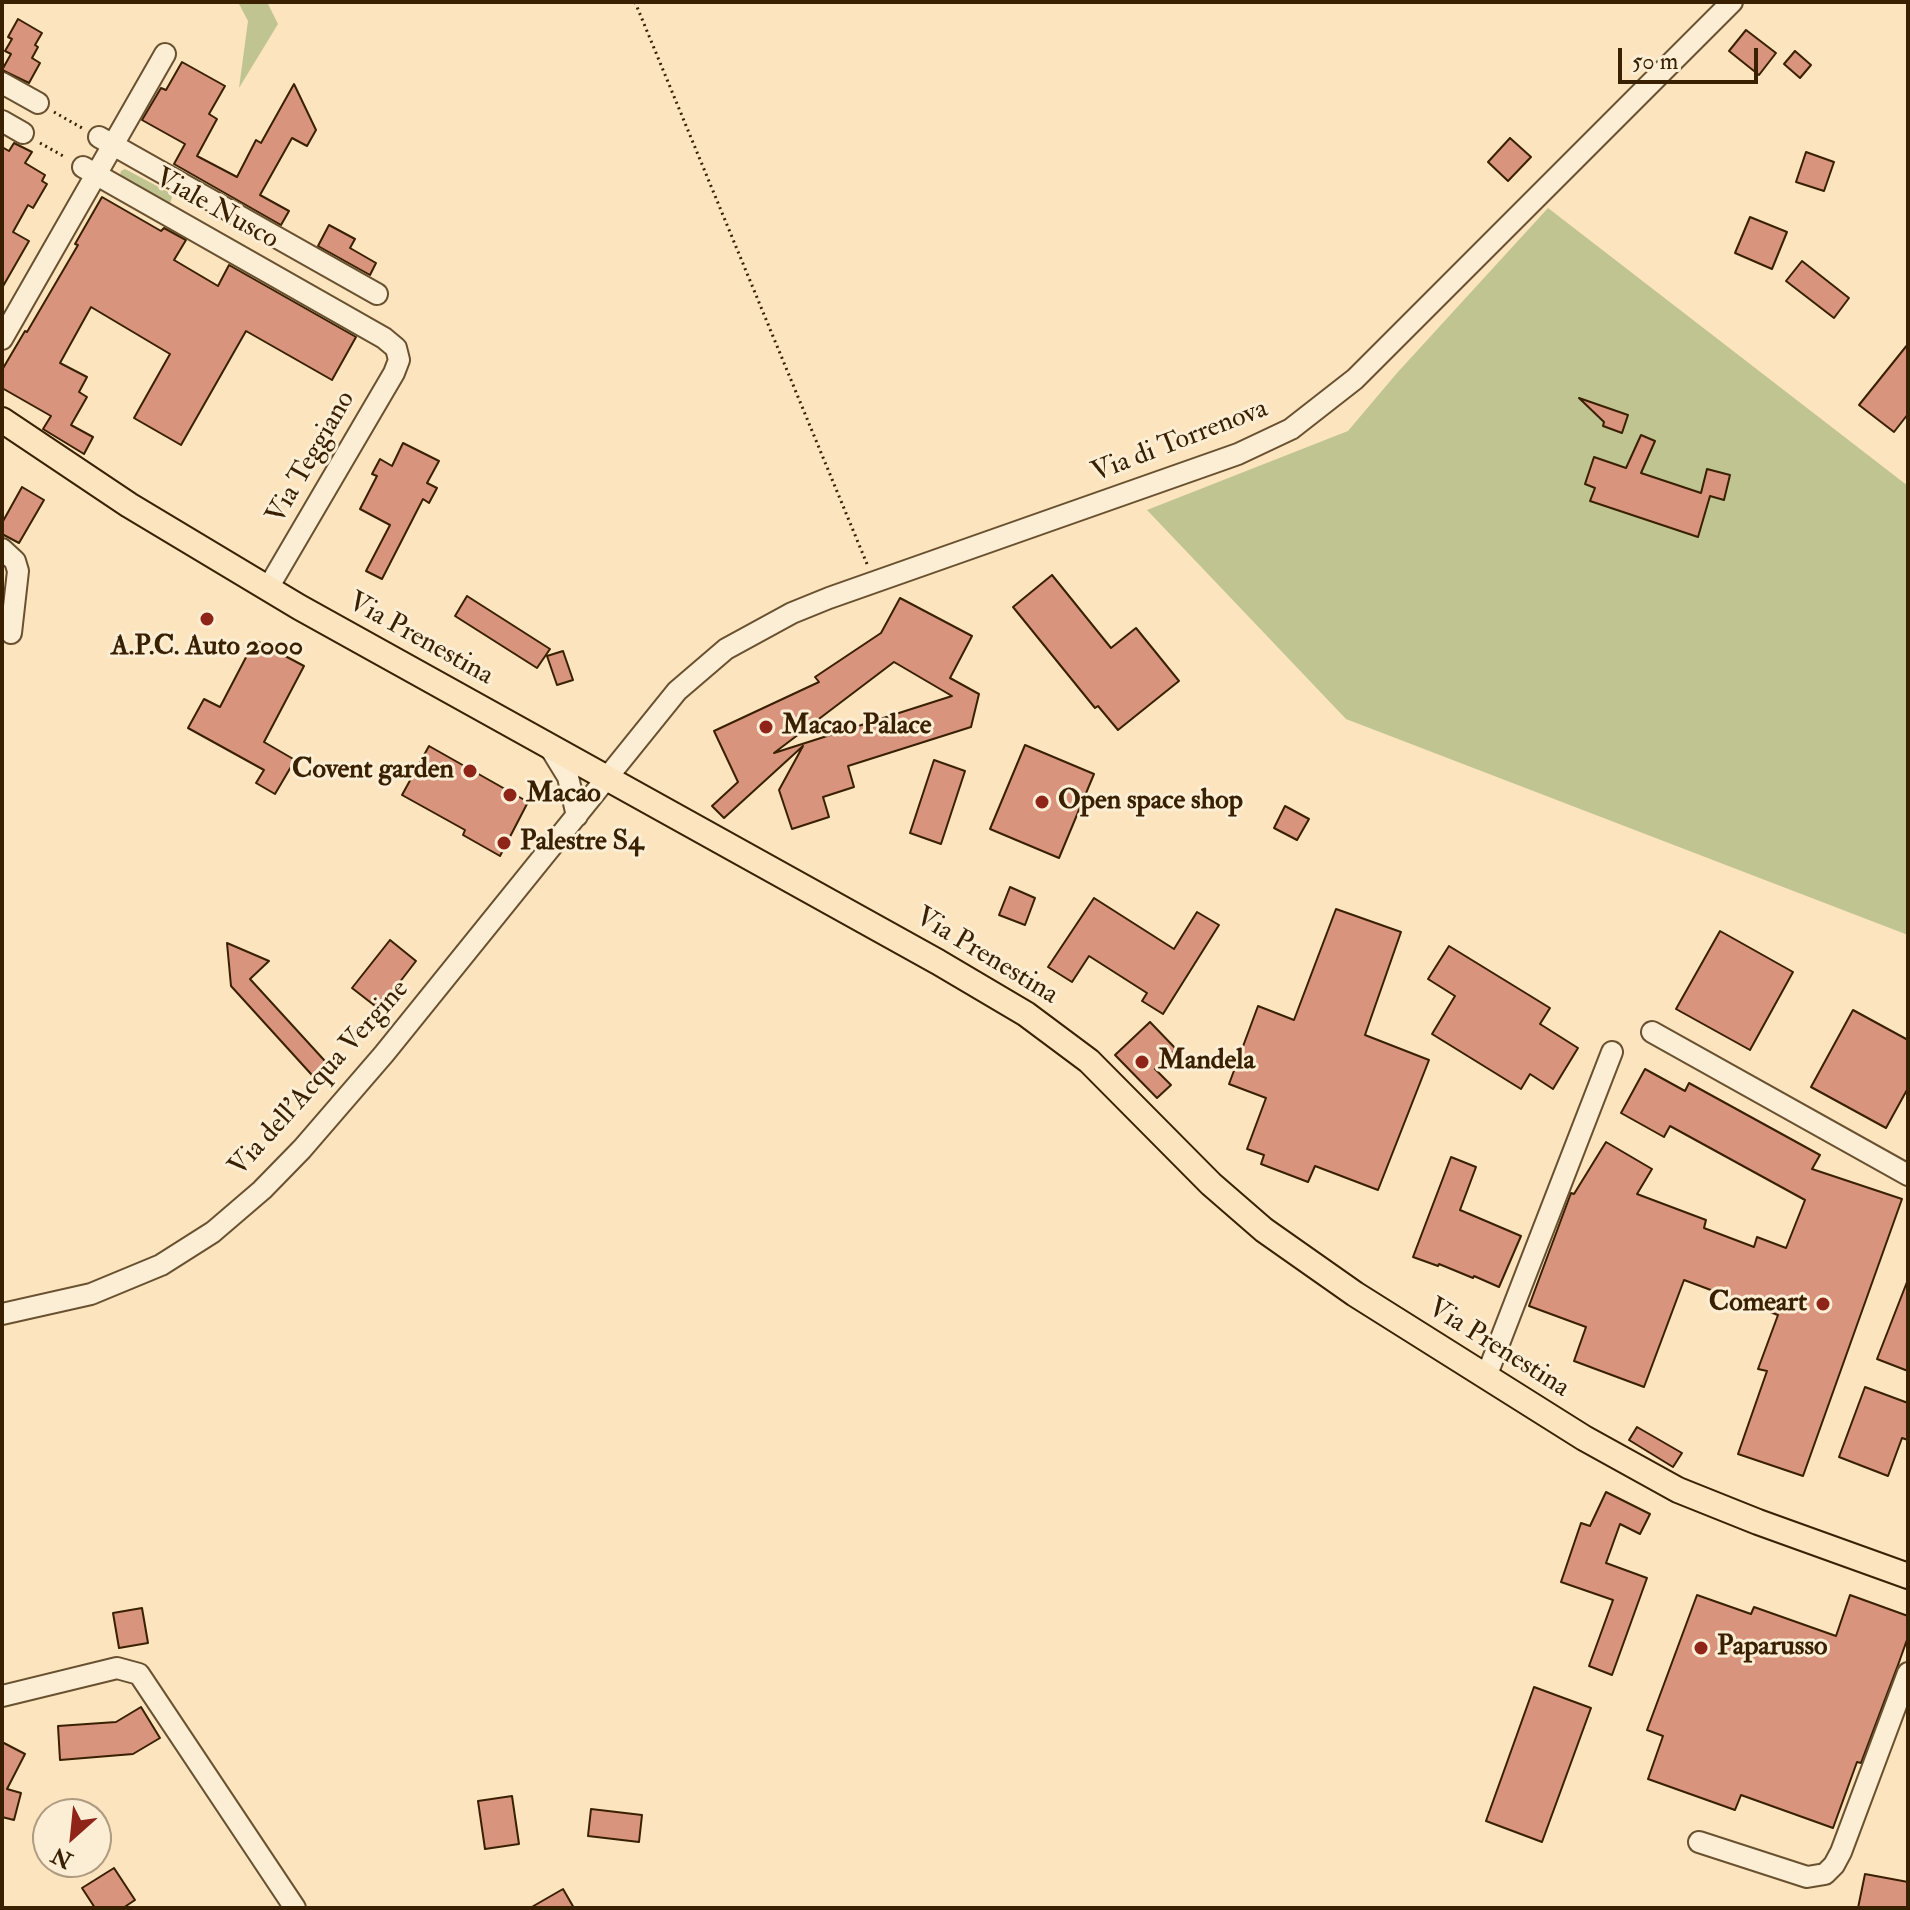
<!DOCTYPE html>
<html>
<head>
<meta charset="utf-8">
<style>
	body { margin:0 }
	#map { position:relative; width:1910px; height:1910px; overflow:hidden; background:#fbe4be; font-family:"IM FELL Double Pica",serif }
	canvas { display:block }
	.frame { position:absolute; inset:0; border:4px solid #382000; pointer-events:none }
	.north { position:absolute; left:32px; top:1798px; width:80px; height:80px; box-sizing:border-box; background:#fcedd5; border:2px solid #ae9b80; border-radius:50%; rotate:207deg; font-size:22px; font-weight:700; line-height:32px; text-align:center; color:#382000 }
	.north::after { content:''; display:block; margin:auto; width:28px; height:36px; background:#8f2418; clip-path:polygon(50% 0,100% 100%,50% 72%,0 100%) }
	.scale { position:absolute; left:1618px; top:48px; width:140px; height:36px; box-sizing:border-box; border:4px solid #382000; border-top:0; padding-left:10px; font-size:24px; line-height:28px; white-space:nowrap; color:#382000; -webkit-text-stroke:6px #fcedd5; paint-order:stroke }
</style>
</head>
<body>
<div id="map">
<canvas width="1910" height="1910"></canvas>
<div class="frame"></div>
<div class="north">N</div>
<div class="scale">50 m</div>
</div>
<script>
const g = document.querySelector('canvas').getContext('2d');
g.lineJoin = 'round';
function paint(path, color) {
  g.fillStyle = color;
  g.fill(path, 'evenodd');
}
function shape(rows) {
  const path = new Path2D();
  for (const r of rows) {
    path.moveTo(r[0], r[1]);
    for (let i = 2; i < r.length; i += 2) path.lineTo(r[i], r[i + 1]);
  }
  return path;
}
function trace(path, color, width, dash) {
  g.strokeStyle = color;
  g.lineWidth = width;
  g.lineCap = dash ? 'butt' : 'round';
  g.setLineDash(dash || []);
  g.stroke(path);
}
function label(font, color, halo, rows, align = 'center') {
  g.font = font + ' "IM FELL Double Pica",serif';
  g.lineWidth = 6;
  g.setLineDash([]);
  g.textBaseline = 'middle';
  g.strokeStyle = halo;
  g.fillStyle = color;
  for (const [text, x, y, turn = 0] of rows) {
    g.save();
    g.translate(x, y);
    g.rotate((+turn || 0) * Math.PI / 180);
    g.textAlign = isNaN(turn) ? turn : align;
    if (halo) g.strokeText(text, 0, 0);
    g.fillText(text, 0, 0);
    g.restore();
  }
}
paint(shape([
	[238,2,267,2,278,24,239,88,248,21],
	[125,169,168,192,172,197,170,204,167,206,119,179,121,171],
	[1548,208,1908,486,1908,935,1346,719,1147,510,1348,431,1397,373]
]), '#c0c490');
const building = shape([
	[18,19,42,33,35,45,38,47,32,58,40,63,29,83,2,70,11,54,5,51,12,39,8,37,18,19],
	[1746,30,1776,53,1759,75,1729,51,1746,30],
	[1795,51,1811,65,1800,78,1784,64,1795,51],
	[182,62,225,86,209,114,217,119,197,156,237,177,256,140,261,143,294,84,316,130,307,146,292,138,260,195,289,211,281,225,174,164,185,144,142,120,161,88,166,90,182,62],
	[1510,138,1531,157,1508,181,1488,162,1510,138],
	[14,143,32,152,25,163,45,175,42,181,47,184,33,208,28,205,13,232,29,241,2,288,2,147,9,151,14,143],
	[1806,152,1834,162,1824,191,1796,182,1806,152],
	[102,197,161,231,164,228,186,240,174,260,218,286,229,265,356,337,332,380,246,331,181,445,134,418,170,354,91,307,60,363,87,377,79,392,87,397,71,425,93,437,84,454,43,429,51,416,2,388,2,370,25,331,27,332,78,245,75,244,102,197],
	[1750,217,1787,232,1772,269,1735,253,1750,217],
	[329,225,355,239,350,248,376,263,370,275,318,246,329,225],
	[1802,261,1849,298,1834,318,1786,281,1802,261],
	[1908,344,1908,414,1894,432,1859,405,1908,344],
	[1579,398,1628,415,1622,433,1603,426,1604,422,1579,398],
	[1641,435,1655,441,1641,473,1701,493,1707,469,1730,475,1724,500,1710,496,1698,537,1590,501,1595,488,1585,484,1594,457,1626,468,1641,435],
	[403,443,439,461,427,483,437,488,429,503,423,499,382,579,366,571,390,525,360,509,377,476,372,474,380,459,392,466,403,443],
	[22,487,44,500,19,543,2,534,2,523,22,487],
	[1052,575,1111,648,1136,628,1179,681,1118,730,1098,706,1095,708,1013,607,1052,575],
	[467,596,550,649,537,668,455,616,467,596],
	[900,598,972,636,950,678,979,694,971,727,848,766,854,787,823,797,829,817,792,829,779,790,803,746,724,818,712,806,738,782,714,731,819,682,815,677,881,633,900,598],
	[894,662,952,696,774,753,894,662],
	[255,640,304,666,264,742,295,760,275,794,256,783,264,770,188,728,204,699,220,707,255,640],
	[563,651,573,680,557,685,547,656,563,651],
	[1025,745,1094,774,1059,858,990,829,1025,745],
	[429,746,528,802,500,856,463,835,465,830,402,795,429,746],
	[934,760,965,771,941,844,910,833,934,760],
	[1285,806,1309,819,1297,840,1274,828,1285,806],
	[1010,887,1035,898,1025,925,999,915,1010,887],
	[1094,898,1174,949,1197,912,1219,925,1163,1014,1142,1001,1147,993,1089,956,1072,982,1048,967,1094,898],
	[1336,909,1401,932,1365,1035,1429,1060,1378,1190,1315,1166,1308,1182,1261,1164,1264,1155,1247,1149,1266,1098,1229,1084,1258,1006,1294,1020,1336,909],
	[1720,931,1793,972,1750,1050,1676,1009,1720,931],
	[390,940,416,961,379,1009,352,988,390,940],
	[227,943,269,961,250,979,335,1072,321,1085,231,986,227,943],
	[1449,946,1550,1008,1540,1024,1578,1048,1553,1089,1530,1074,1521,1089,1432,1034,1455,996,1428,979,1449,946],
	[1853,1010,1908,1040,1908,1088,1886,1128,1811,1087,1853,1010],
	[1150,1022,1176,1049,1155,1069,1171,1085,1157,1098,1115,1055,1150,1022],
	[1645,1069,1685,1091,1689,1083,1820,1155,1812,1169,1902,1199,1803,1476,1738,1454,1767,1371,1758,1369,1778,1315,1684,1280,1644,1387,1574,1361,1586,1327,1529,1306,1571,1193,1574,1194,1606,1142,1652,1169,1637,1194,1706,1220,1704,1228,1754,1247,1757,1237,1786,1248,1805,1200,1670,1126,1664,1137,1621,1113,1645,1069],
	[1451,1157,1476,1167,1460,1210,1521,1236,1499,1287,1474,1276,1473,1278,1439,1264,1438,1266,1413,1257,1451,1157],
	[1907,1282,1908,1282,1908,1371,1877,1359,1907,1282],
	[1865,1387,1908,1403,1908,1440,1902,1438,1888,1476,1839,1457,1865,1387],
	[1637,1427,1682,1453,1673,1467,1629,1440,1637,1427],
	[1606,1492,1650,1514,1640,1534,1620,1524,1606,1563,1647,1578,1612,1675,1589,1666,1613,1600,1561,1582,1581,1523,1590,1526,1606,1492],
	[1697,1595,1751,1614,1754,1607,1836,1636,1850,1595,1908,1616,1908,1637,1898,1665,1861,1763,1857,1762,1833,1828,1741,1795,1735,1810,1648,1779,1663,1736,1647,1730,1697,1595],
	[142,1608,148,1643,119,1648,113,1613,142,1608],
	[1534,1687,1591,1708,1542,1842,1486,1821,1534,1687],
	[141,1707,160,1738,133,1754,60,1760,58,1726,116,1722,141,1707],
	[2,1742,25,1754,7,1789,21,1793,14,1820,2,1817,2,1742],
	[512,1796,519,1844,485,1849,478,1801,512,1796],
	[591,1809,642,1815,639,1842,588,1836,591,1809],
	[114,1868,135,1900,123,1908,95,1908,82,1888,114,1868],
	[1865,1874,1908,1882,1908,1908,1858,1908,1865,1874],
	[563,1889,574,1908,530,1908,563,1889]
]);
paint(building, '#d8947d');
trace(building, '#382000', 2);
const minor = shape([
	[2,83,38,103],
	[2,121,23,133],
	[99,137,377,294],
	[83,167,384,338,396,348,399,360,394,373,268,588],
	[2,339,165,54],
	[2,549,15,561,18,571,11,633],
	[549,746,568,777,577,816],
	[1652,1032,1908,1175],
	[2,1314,91,1294,161,1265,213,1232,262,1190,302,1149,384,1054,677,691,726,649,792,613,829,598,1238,454,1291,429,1355,379,1732,2],
	[1486,1377,1612,1052],
	[2,1696,117,1668,139,1674,295,1908],
	[1699,1842,1807,1877,1825,1874,1834,1865,1841,1852,1908,1673]
]);
const major = shape([
	[2,420,129,505,299,607,938,962,1026,1014,1089,1061,1211,1184,1264,1230,1355,1294,1584,1438,1678,1490,1758,1522,1908,1576]
]);
trace(minor, '#695130', 24);
trace(major, '#382000', 28);
trace(shape([
	[635,2,867,564],
	[54,112,82,128],
	[40,143,65,157]
]), '#382000', 3, [2, 4]);
trace(minor, '#fcedd5', 20);
trace(major, '#fbe4be', 24);
for (const [x, y, r, color] of [
	[207,619,8,"#8f2418"],
	[766,727,8,"#8f2418"],
	[470,771,8,"#8f2418"],
	[510,795,8,"#8f2418"],
	[1042,802,8,"#8f2418"],
	[504,843,8,"#8f2418"],
	[1142,1062,8,"#8f2418"],
	[1823,1304,8,"#8f2418"],
	[1701,1648,8,"#8f2418"]
]) {
  const dot = new Path2D();
  dot.arc(x, y, r, 0, 2 * Math.PI);
  g.fillStyle = color;
  g.fill(dot);
  trace(dot, '#fcedd5', 3);
}
label('28px', '#382000', '#fcedd5', [
	["Viale Nusco",216,210,29],
	["Via di Torrenova",1180,442,-21],
	["Via Teggiano",312,458,-60],
	["Via Prenestina",420,640,29],
	["Via Prenestina",986,957,31],
	["Via dell'Acqua Vergine",320,1079,-48],
	["Via Prenestina",1498,1349,32]
]);
label('bold 28px', '#382000', '#fcedd5', [
	["A.P.C. Auto 2000",207,648,"center"],
	["Macao Palace",782,727],
	["Covent garden",454,771,"right"],
	["Macao",526,795],
	["Open space shop",1058,802],
	["Palestre S4",520,843],
	["Mandela",1158,1062],
	["Comeart",1807,1304,"right"],
	["Paparusso",1717,1648]
], 'left');
</script>
</body>
</html>
